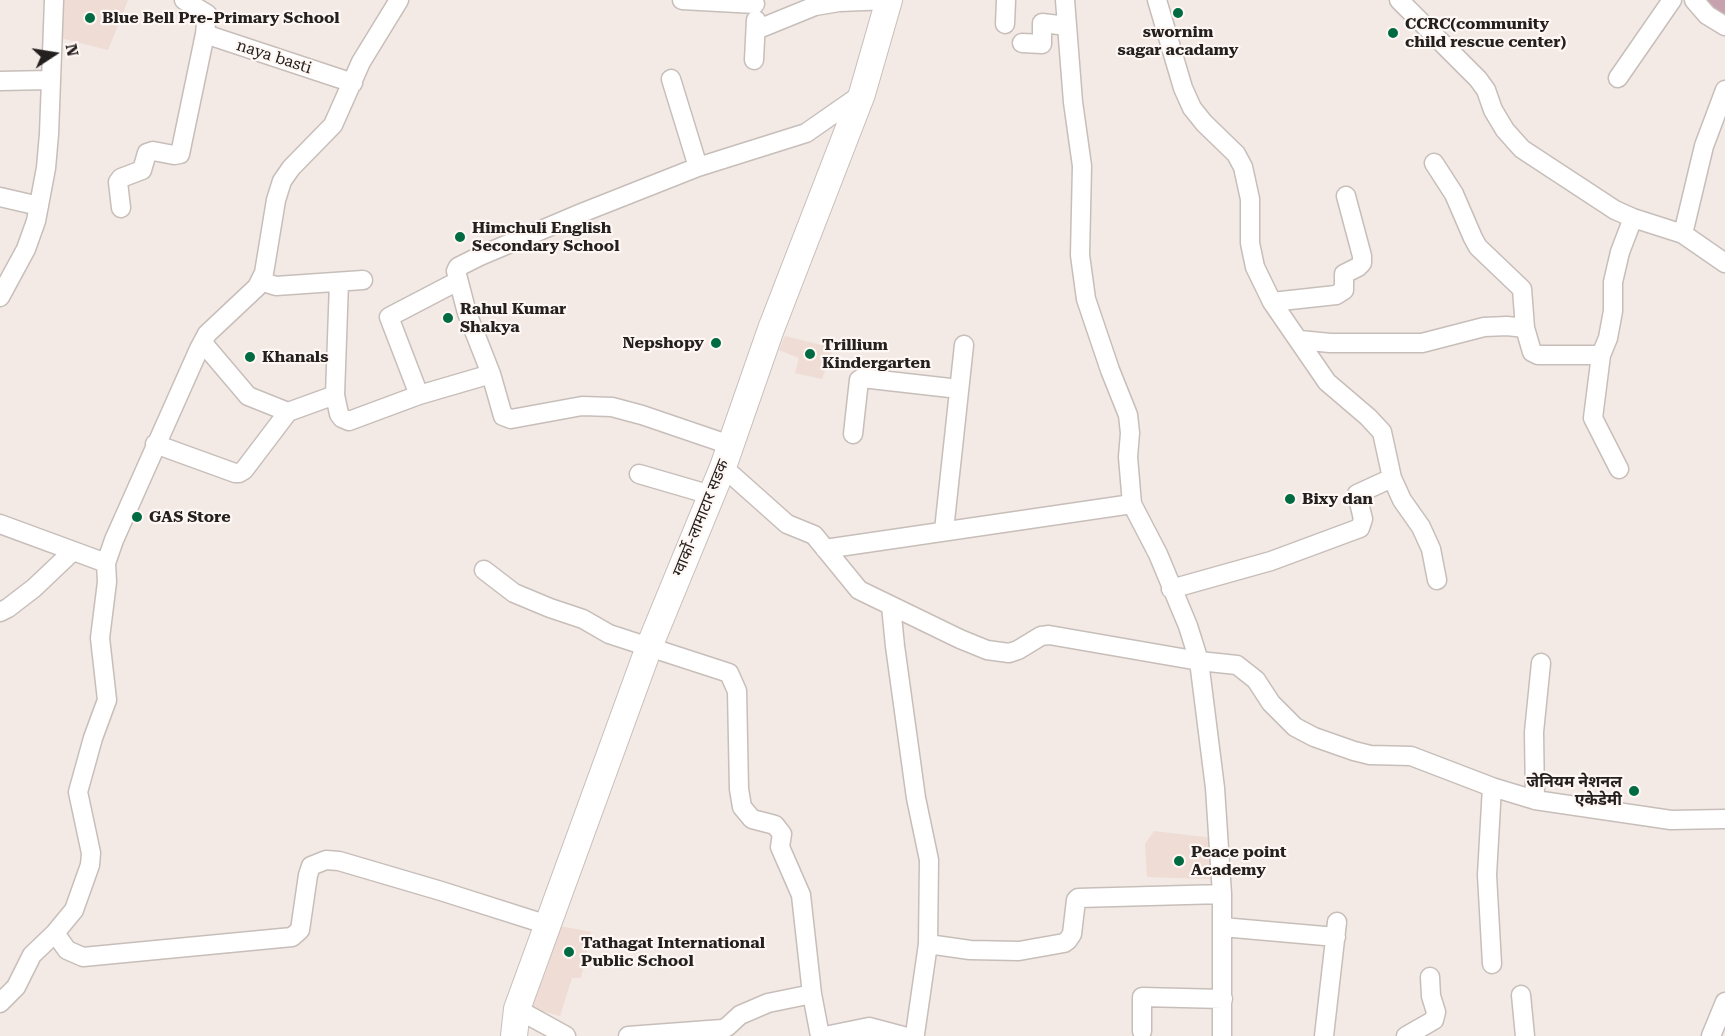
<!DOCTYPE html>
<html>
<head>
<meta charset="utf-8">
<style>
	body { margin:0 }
	#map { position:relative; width:1725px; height:1036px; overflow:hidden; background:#f3e9e5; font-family:"Roboto Serif",serif }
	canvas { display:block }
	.north { position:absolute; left:24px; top:24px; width:60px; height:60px; -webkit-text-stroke:4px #fff7f4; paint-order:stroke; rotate:78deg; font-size:16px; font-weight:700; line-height:24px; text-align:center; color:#24201f }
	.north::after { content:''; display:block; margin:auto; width:21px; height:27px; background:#24201f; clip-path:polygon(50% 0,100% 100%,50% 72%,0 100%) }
</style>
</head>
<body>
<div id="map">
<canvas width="1725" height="1036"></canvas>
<div class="north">N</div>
</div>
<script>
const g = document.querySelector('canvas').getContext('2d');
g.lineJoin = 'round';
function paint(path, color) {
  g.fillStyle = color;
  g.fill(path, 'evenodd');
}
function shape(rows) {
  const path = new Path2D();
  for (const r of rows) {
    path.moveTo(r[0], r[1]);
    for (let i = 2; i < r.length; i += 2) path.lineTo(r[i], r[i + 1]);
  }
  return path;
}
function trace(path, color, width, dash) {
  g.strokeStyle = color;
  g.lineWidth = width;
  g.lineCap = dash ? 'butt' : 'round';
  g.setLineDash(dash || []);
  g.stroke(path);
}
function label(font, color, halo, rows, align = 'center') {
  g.font = font + ' "Roboto Serif","Noto Sans Devanagari",serif';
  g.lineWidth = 4.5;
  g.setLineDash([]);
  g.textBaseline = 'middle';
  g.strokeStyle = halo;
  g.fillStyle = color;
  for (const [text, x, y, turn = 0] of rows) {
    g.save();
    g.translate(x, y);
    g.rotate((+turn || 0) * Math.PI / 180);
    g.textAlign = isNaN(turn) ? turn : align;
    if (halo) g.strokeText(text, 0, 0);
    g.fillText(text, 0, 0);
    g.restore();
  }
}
paint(shape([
	[60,0,128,0,108,50,57,37],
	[785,336,833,348,822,379,795,373,799,358,779,350],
	[1154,831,1213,838,1212,879,1147,877,1145,844],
	[560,926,591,932,581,978,572,978,560,1016,531,1008,546,971]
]), '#eedcd5');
trace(shape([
	[1719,0,1725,4]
]), '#c7a2ae', 27);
const minor = shape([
	[184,0,207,14,205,34,353,83],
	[682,0,755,4],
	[1065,0,1073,102,1082,166,1080,255,1086,299,1110,370,1128,415,1130,433,1128,457,1132,504,1158,554,1188,626,1199,661,1215,788,1222,894,1222,1036],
	[1157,0,1183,88,1192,108,1204,123,1236,154,1243,167,1250,199,1250,243,1255,267,1272,302,1327,382,1368,417,1382,432,1392,478,1357,494,1363,519,1360,528,1271,561,1171,589],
	[1399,0,1478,79,1486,90,1493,110,1505,130,1522,149,1615,210,1633,218,1683,234],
	[1694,0,1707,15,1725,26],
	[1005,24,1006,0],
	[756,30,815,6,839,2,889,0],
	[1022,43,1042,44,1042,23,1067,26],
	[754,60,756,20],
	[1618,78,1672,0],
	[671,79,698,167],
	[0,81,50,80],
	[1725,90,1704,146,1683,234,1725,263],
	[1434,163,1454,194,1473,238,1478,247,1522,289,1525,328],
	[0,197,39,206],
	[121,208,118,182,121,178,142,170,147,153,153,151,174,155,180,154,205,34],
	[260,281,276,286,363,280],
	[339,282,335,395,339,414,342,418,349,421,419,395,491,374],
	[0,297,26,249,36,221,46,168,49,134,54,0],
	[1272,302,1336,295,1344,290,1344,274,1358,267,1362,263,1362,256,1346,196],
	[1300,340,1330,343,1422,343,1484,327,1507,326,1525,328,1532,352,1538,355,1601,355],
	[203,343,248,396,288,412],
	[419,395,389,317,458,281],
	[853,434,859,380,862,378,959,389],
	[155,444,235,473,239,473,244,470,288,412,335,395],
	[730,445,642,415,612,407,582,406,511,419,503,416,491,374,467,313,456,271,458,267,480,256,584,212,698,167,806,133,862,94],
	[723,467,787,524,814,535,859,590,960,639,987,650,1009,653,1018,650,1041,636,1049,635,1199,661,1237,665,1256,680,1271,703,1295,727,1314,737,1354,751,1370,755,1411,756,1492,787,1535,800,1671,820,1725,819],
	[1619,469,1593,418,1601,355,1608,338,1613,311,1613,282,1620,252,1633,218],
	[639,474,711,495],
	[1392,478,1402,500,1421,527,1431,549,1437,580],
	[0,524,106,563],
	[944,530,964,345],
	[825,549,1132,504],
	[484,570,514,593,550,608,583,619,609,634,729,673,737,691,739,789,742,807,752,819,775,825,782,834,780,847,801,895,812,994,820,1036],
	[891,606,895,646,916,798,929,860,928,944,915,1034,913,1036],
	[0,612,8,608,34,588,73,551],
	[1492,787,1487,875,1492,964],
	[1535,800,1534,732,1541,663],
	[1222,927,1336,937],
	[55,933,67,950,83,957,292,937,300,930,308,875,311,866,326,860,339,861,441,891,548,925],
	[928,944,970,950,1019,951,1064,943,1068,940,1072,934,1076,900,1078,898,1222,894],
	[1521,995,1525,1036],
	[0,1003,16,987,32,955,55,933,74,910,90,865,91,853,78,792,93,738,107,700,100,638,107,582,106,563,114,540,199,349,207,334,257,287,264,273,276,200,282,181,291,168,333,125,361,62,399,0],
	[517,1009,566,1036],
	[1142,1031,1142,997,1223,999],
	[628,1036,722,1029,727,1027,740,1015,768,1003,812,994],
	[825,1036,869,1027,903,1036],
	[1324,1036,1337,922],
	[1406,1036,1434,1020,1436,1012,1431,996,1430,977],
	[1711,1036,1725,1002]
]);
const secondary = shape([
	[514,1036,517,1009,649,647,723,467,771,329,862,94,889,0]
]);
trace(minor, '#c7beba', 21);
trace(secondary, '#c7beba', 28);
trace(minor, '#fff', 18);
trace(secondary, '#fff', 26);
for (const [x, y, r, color] of [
	[1178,13,6,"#006b42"],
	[90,18,6,"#006b42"],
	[1393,33,6,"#006b42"],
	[460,237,6,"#006b42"],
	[448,318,6,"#006b42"],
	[716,343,6,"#006b42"],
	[810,354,6,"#006b42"],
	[250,357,6,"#006b42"],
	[1290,499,6,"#006b42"],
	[137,517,6,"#006b42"],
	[1634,791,6,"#006b42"],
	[1179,861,6,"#006b42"],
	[569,952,6,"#006b42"]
]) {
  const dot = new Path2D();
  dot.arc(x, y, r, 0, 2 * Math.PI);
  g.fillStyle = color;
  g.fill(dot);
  trace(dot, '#fff7f4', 2);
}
label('bold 16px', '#24201f', '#fff7f4', [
	["Blue Bell Pre-Primary School",102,18],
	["CCRC(community",1405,24],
	["child rescue center)",1405,42],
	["swornim",1178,32,"center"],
	["sagar acadamy",1178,50,"center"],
	["Himchuli English",472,228],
	["Secondary School",472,246],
	["Rahul Kumar",460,309],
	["Shakya",460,327],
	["Nepshopy",704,343,"right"],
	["Trillium",822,345],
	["Kindergarten",822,363],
	["Khanals",262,357],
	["Bixy dan",1302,499],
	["GAS Store",149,517],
	["जेनियम नेशनल",1622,782,"right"],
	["एकेडेमी",1622,800,"right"],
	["Peace point",1191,852],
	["Academy",1191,870],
	["Tathagat International",581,943],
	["Public School",581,961]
], 'left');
label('16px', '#24201f', '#fff7f4', [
	["naya basti",274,57,18],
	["ग्वार्को-लामाटार सडक",701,518,-68]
]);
</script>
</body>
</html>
